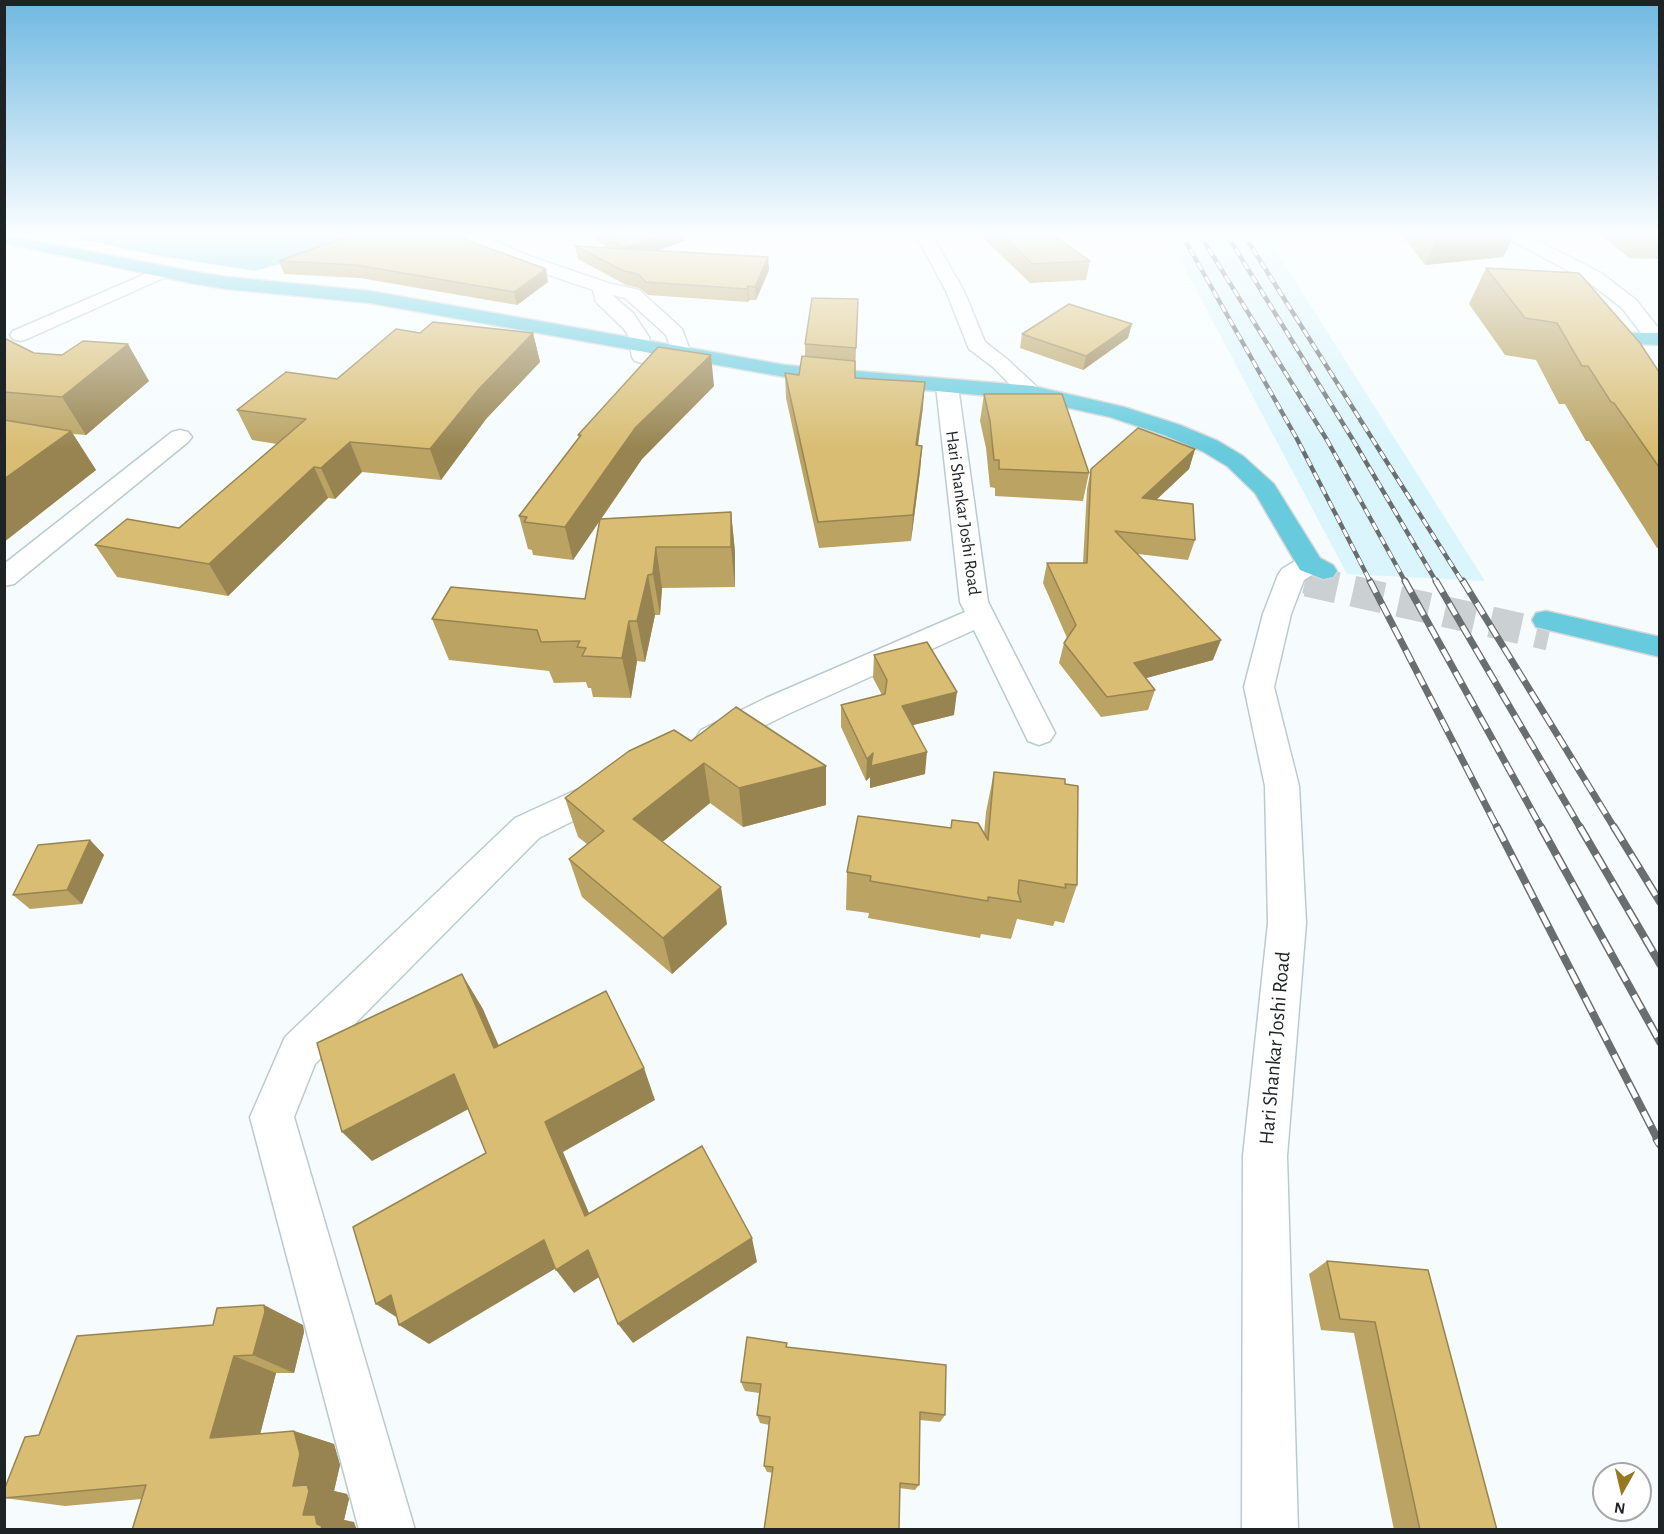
<!DOCTYPE html>
<html>
<head>
<meta charset="utf-8">
<style>
	body { margin:0 }
	#map { position:relative; width:1664px; height:1534px; overflow:hidden; background:#f6fcfe; font-family:"Alegreya Sans",sans-serif }
	canvas { display:block }
	.frame { position:absolute; inset:0; border:6px solid #1e2426; pointer-events:none }
	.north { position:absolute; left:1592px; top:1462px; width:60px; height:60px; box-sizing:border-box; background:#fff; border:2px solid #a5a7a8; border-radius:50%; rotate:188deg; font-size:16px; font-weight:700; line-height:24px; text-align:center; color:#1e2426 }
	.north::after { content:''; display:block; margin:auto; width:21px; height:27px; background:#95781f; clip-path:polygon(50% 0,100% 100%,50% 72%,0 100%) }
</style>
</head>
<body>
<div id="map">
<canvas width="1664" height="1534"></canvas>
<div class="frame"></div>
<div class="north">N</div>
</div>
<script>
const g = document.querySelector('canvas').getContext('2d');
g.lineJoin = 'round';
function paint(path, color) {
  g.fillStyle = color;
  g.fill(path, 'evenodd');
}
function shape(rows) {
  const path = new Path2D();
  for (const r of rows) {
    path.moveTo(r[0], r[1]);
    for (let i = 2; i < r.length; i += 2) path.lineTo(r[i], r[i + 1]);
  }
  return path;
}
function trace(path, color, width, dash) {
  g.strokeStyle = color;
  g.lineWidth = width;
  g.lineCap = dash ? 'butt' : 'round';
  g.setLineDash(dash || []);
  g.stroke(path);
}
function label(font, color, halo, rows, align = 'center') {
  g.font = font + ' "Alegreya Sans",sans-serif';
  g.lineWidth = 6;
  g.setLineDash([]);
  g.textBaseline = 'middle';
  g.strokeStyle = halo;
  g.fillStyle = color;
  for (const [text, x, y, turn = 0] of rows) {
    g.save();
    g.translate(x, y);
    g.rotate((+turn || 0) * Math.PI / 180);
    g.textAlign = isNaN(turn) ? turn : align;
    if (halo) g.strokeText(text, 0, 0);
    g.fillText(text, 0, 0);
    g.restore();
  }
}
paint(shape([
	[1167,235,1266,235,1485,581,1347,574]
]), '#dbf5fc');
paint(shape([
	[58,235,353,235,344,246,255,271,155,255]
]), '#91d6e8');
trace(shape([
	[1305,581,1314,583]
]), '#cbd1d3', 25, [25, 12]);
trace(shape([
	[1307,581,1549,635]
]), '#cbd1d3', 31, [31, 16]);
const minor = shape([
	[459,235,482,235,532,257,608,283,639,290,682,329,695,364,692,368,685,370,678,368,666,335,625,298,612,295,633,313,649,337,652,357,649,361,642,363,635,361,632,357,629,337,624,329,596,302,593,290,520,265,462,239,459,235],
	[916,235,932,235,964,291,985,342,1007,359,1049,398,1052,403,1049,408,1041,410,1033,408,993,367,969,349,946,291,916,235],
	[1506,235,1527,235,1601,273,1636,300,1660,330,1660,343,1648,342,1622,308,1587,281,1509,239,1506,235],
	[164,266,170,267,173,271,170,275,27,339,20,341,13,339,10,335,13,331,164,266],
	[947,380,955,381,958,386,988,602,1055,733,1050,741,1039,745,1028,741,974,630,788,714,723,746,712,750,701,746,696,738,701,730,766,698,965,612,960,602,936,386,939,381,947,380],
	[180,430,188,432,192,437,188,442,14,584,4,586,4,564,172,432,180,430],
	[1310,556,1320,558,1323,564,1320,570,1304,580,1291,614,1274,687,1299,786,1306,923,1287,1156,1298,1530,1242,1530,1243,1156,1268,923,1265,786,1244,687,1263,614,1278,575,1282,569,1300,558,1310,556],
	[609,775,621,779,626,788,621,797,539,838,315,1064,294,1117,415,1530,359,1530,250,1117,285,1037,515,818,609,775]
]);
const major = shape([
	[4,235,190,271,227,277,370,291,785,365,1033,386,1124,407,1180,425,1218,441,1243,456,1274,484,1320,558,1333,565,1337,571,1333,577,1323,579,1300,570,1255,493,1227,466,1202,451,1164,435,1110,417,1033,400,785,377,370,303,227,289,190,283,4,243,4,235],
	[1618,333,1660,333,1660,345,1611,343,1608,339,1611,335,1618,333],
	[1546,611,1660,637,1660,657,1536,627,1532,620,1536,613,1546,611]
]);
trace(minor, '#bacbcf', 3);
trace(major, '#d6d8d8', 3);
paint(minor, '#fff');
paint(major, '#67cbdd');
const railFar3 = shape([
	[1182,235,1297,439,1371,583],
	[1200,235,1327,440,1406,583],
	[1227,235,1353,440,1437,583],
	[1244,235,1463,583]
]);
const railFar2 = shape([
	[1370,581,1498,829],
	[1405,581,1542,829],
	[1436,581,1581,829],
	[1463,581,1615,829]
]);
const railFar1 = shape([
	[1497,827,1658,1140],
	[1541,827,1660,1042],
	[1580,827,1660,964],
	[1614,827,1660,902]
]);
const rail = shape([
	[1657,1139,1660,1144]
]);
trace(railFar3, '#696f71', 4.5);
trace(railFar2, '#696f71', 7);
trace(railFar1, '#696f71', 8);
trace(rail, '#696f71', 9);
trace(railFar3, '#fff', 3, [8]);
trace(railFar2, '#fff', 4.5, [13]);
trace(railFar1, '#fff', 5, [16]);
trace(rail, '#fff', 7, [20]);
paint(shape([
	[351,235,548,282,517,305,360,278,284,274,279,261],
	[590,235,685,235,685,241,656,251,768,257,769,270,756,300,749,300,748,302,648,295,639,288,626,285,578,259,575,246,607,248],
	[980,235,1053,235,1090,261,1086,280,1030,283],
	[1402,235,1514,235,1503,257,1425,265],
	[1602,235,1659,235,1659,259,1629,258],
	[1486,268,1659,372,1659,548,1657,548,1589,441,1586,441,1565,404,1559,404,1536,360,1505,355,1469,304],
	[857,319,855,378,923,407,918,446,922,446,920,471,911,541,819,548,786,398,785,373,799,375,805,356,805,344],
	[420,333,533,333,540,362,486,419,441,480,362,472,335,499,328,498,228,596,117,577,95,545,179,528,277,444,252,440,237,410,337,379],
	[1022,334,1128,338,1083,370,1020,348],
	[4,338,34,353,149,381,86,435,73,434,96,470,4,542],
	[714,386,642,459,601,519,731,512,735,552,735,587,662,588,660,615,655,615,645,662,637,661,631,698,593,697,591,688,588,688,586,682,554,683,549,671,449,660,432,619,585,599,600,520,573,560,533,555,532,550,528,549,519,516,579,439,578,435],
	[984,394,1089,473,1083,501,995,496,995,488,990,487,986,448,980,421],
	[1195,449,1189,469,1156,500,1195,540,1188,560,1138,554,1213,660,1146,678,1155,690,1148,710,1101,717,1059,663,1064,643,1067,638,1043,583,1047,563,1083,563,1087,489,1091,469],
	[874,655,954,715,913,725,925,774,870,788,870,777,866,781,841,727,841,705,882,695,873,678],
	[691,741,826,766,826,805,743,827,710,803,662,842,727,924,672,974,582,897,569,859,587,844,578,837,565,798],
	[994,772,1077,885,1064,923,1055,921,1053,926,1017,919,1011,939,981,934,980,938,868,918,869,913,846,910,847,872,984,834,986,812],
	[90,840,104,855,82,904,30,909,13,895],
	[1327,1261,1428,1270,1497,1530,1394,1530,1354,1333,1321,1330,1309,1274],
	[303,1325,304,1332,294,1373,276,1373,260,1434,294,1431,334,1444,340,1465,334,1491,347,1494,349,1499,344,1520,354,1522,142,1499,65,1506,4,1498,4,1490,39,1435],
	[787,1348,945,1415,940,1422,920,1420,919,1485,915,1490,767,1472,764,1466,769,1425,760,1423,757,1415,759,1393,745,1391,741,1382]
]), '#baa363');
paint(shape([
	[663,235,685,235,685,241,625,261,623,248],
	[1439,235,1514,235,1503,257,1425,265],
	[768,257,769,270,756,300,755,287],
	[546,269,548,282,517,305,514,292],
	[748,286,749,300,748,302,747,289],
	[1132,324,1128,338,1083,370,1086,356],
	[533,333,540,362,486,419,441,480,430,449,478,390],
	[128,344,149,381,86,435,62,397],
	[711,355,714,386,642,459,573,560,565,527,636,427],
	[925,382,923,407,914,471,916,445],
	[71,431,96,470,4,542,4,479],
	[350,442,362,472,335,499,321,468],
	[922,446,920,471,911,541,913,515],
	[1195,449,1189,469,1137,518,1142,498],
	[314,467,328,498,228,596,209,564],
	[731,512,735,552,735,587,731,547],
	[656,547,662,588,660,615,653,574],
	[648,575,655,615,645,662,637,621],
	[629,621,637,661,631,698,622,658],
	[1221,640,1213,660,1128,683,1134,663],
	[957,692,954,715,901,728,902,706],
	[927,752,925,774,870,788,870,777,866,781,867,759,873,753],
	[704,763,710,803,643,858,633,819],
	[826,766,826,805,743,827,739,788],
	[90,840,104,855,82,904,67,890],
	[721,887,727,924,672,974,663,938],
	[462,974,483,1009,514,1081,494,1048],
	[644,1068,655,1100,563,1152,601,1241,585,1216,545,1122],
	[454,1074,476,1105,372,1161,342,1132],
	[752,1238,757,1262,633,1343,618,1324],
	[544,1240,563,1264,429,1344,399,1325,404,1322,376,1304,391,1295],
	[588,1250,604,1274,574,1293,556,1270],
	[264,1305,303,1325,304,1332,294,1373,253,1355],
	[234,1356,276,1373,256,1450,210,1438],
	[294,1431,334,1444,340,1465,334,1491,347,1494,349,1499,344,1520,354,1522,357,1530,321,1530,317,1524,303,1515,293,1486]
]), '#978450');
const building = shape([
	[351,235,453,235,546,269,514,292,356,265,279,261,351,235],
	[605,235,663,235,623,248,605,235],
	[1002,235,1053,235,1090,261,1033,264,1002,235],
	[575,246,768,257,755,287,748,286,747,289,646,282,638,274,624,271,575,246],
	[1486,268,1579,273,1640,343,1659,372,1659,467,1614,403,1611,402,1588,366,1582,366,1557,323,1525,318,1486,268],
	[812,298,858,299,856,348,805,344,812,298],
	[1069,304,1132,324,1086,356,1022,334,1069,304],
	[433,322,533,333,478,390,430,449,350,442,321,468,314,467,209,564,95,545,127,519,179,528,306,419,237,410,286,372,337,379,396,329,420,333,433,322],
	[4,338,34,353,62,355,83,341,128,344,62,397,4,392,4,338],
	[658,347,711,355,636,427,565,527,524,522,527,517,519,516,581,435,578,435,658,347],
	[802,356,855,361,855,378,925,382,916,445,922,446,913,515,818,522,785,373,799,375,802,356],
	[984,394,1062,394,1089,473,999,469,999,460,994,460,990,421,984,394],
	[4,420,71,431,4,479,4,420],
	[1138,428,1195,449,1142,498,1193,504,1195,540,1115,531,1221,640,1134,663,1155,690,1107,697,1064,643,1076,625,1047,563,1087,563,1091,469,1138,428],
	[731,512,731,547,656,547,653,574,648,575,637,621,629,621,622,658,582,656,586,648,577,647,580,641,541,642,537,630,432,619,451,587,585,599,600,519,731,512],
	[927,642,957,692,902,706,927,752,871,766,873,753,867,759,841,705,885,694,887,680,874,655,927,642],
	[736,707,826,766,739,788,704,763,633,819,721,887,663,938,569,859,604,831,565,798,629,751,674,730,691,741,736,707],
	[994,772,1065,779,1065,784,1078,786,1077,885,1065,884,1066,888,1019,880,1018,893,1021,902,988,897,988,901,870,881,871,876,847,872,858,816,951,828,952,820,978,823,988,840,994,772],
	[90,840,67,890,13,895,38,845,90,840],
	[462,974,494,1048,606,991,644,1068,545,1122,585,1216,702,1146,752,1238,618,1324,588,1250,556,1270,544,1240,399,1325,391,1295,376,1304,353,1227,486,1153,454,1074,342,1132,317,1043,462,974],
	[1327,1261,1428,1270,1497,1530,1420,1530,1375,1322,1340,1319,1327,1261],
	[264,1305,265,1312,253,1355,234,1356,210,1438,294,1431,300,1454,293,1486,307,1485,309,1491,303,1515,315,1515,317,1524,322,1526,321,1530,132,1530,146,1485,4,1498,4,1490,25,1437,39,1435,77,1336,213,1325,217,1308,264,1305],
	[747,1337,787,1343,786,1347,946,1365,945,1415,920,1412,919,1485,900,1483,899,1530,764,1530,773,1467,764,1466,770,1417,757,1415,761,1384,741,1382,747,1337]
]);
paint(building, '#d8bd73');
trace(building, '#978450', 1.5);
const sky = g.createLinearGradient(0, 0, 0, 449);
sky.addColorStop(0, '#6fb8e1');
sky.addColorStop(0.52, '#fbfeff');
sky.addColorStop(1, '#fbfeff00');
g.fillStyle = sky;
g.fillRect(0, 0, 1664, 449);
label('18px', '#1e2426', '#fff', [
	["Hari Shankar Joshi Road",963,513,82]
]);
label('21px', '#1e2426', '#fff', [
	["Hari Shankar Joshi Road",1275,1048,-85]
]);
</script>
</body>
</html>
